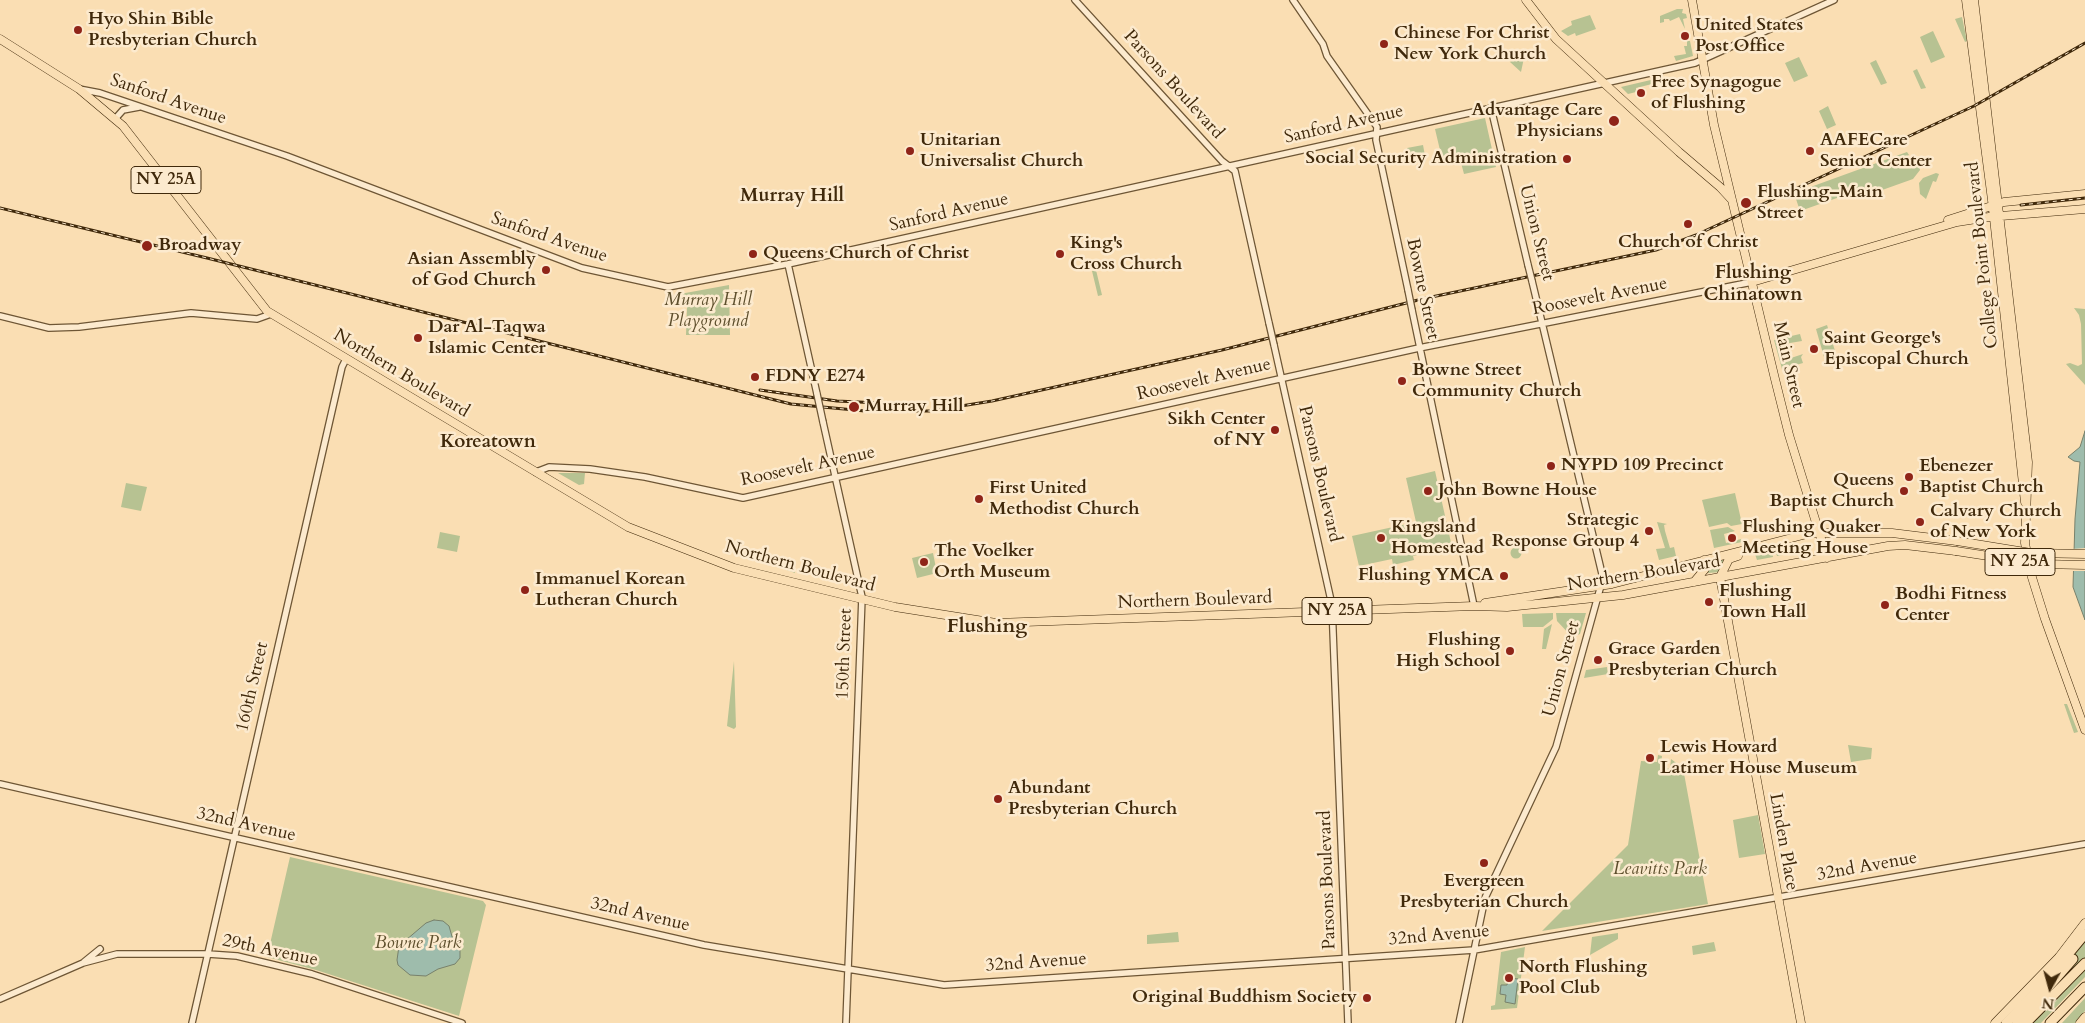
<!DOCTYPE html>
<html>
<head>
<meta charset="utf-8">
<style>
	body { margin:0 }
	#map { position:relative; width:2085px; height:1023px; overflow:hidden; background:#fadeb3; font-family:Cardo,serif }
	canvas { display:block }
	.north { position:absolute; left:2025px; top:963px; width:50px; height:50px; -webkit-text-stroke:4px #fceace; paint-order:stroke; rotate:187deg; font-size:14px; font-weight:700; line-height:20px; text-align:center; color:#40290b }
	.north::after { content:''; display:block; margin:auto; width:18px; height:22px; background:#40290b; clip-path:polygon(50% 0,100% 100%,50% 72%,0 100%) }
</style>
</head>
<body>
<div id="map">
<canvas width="2085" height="1023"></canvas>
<div class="north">N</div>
</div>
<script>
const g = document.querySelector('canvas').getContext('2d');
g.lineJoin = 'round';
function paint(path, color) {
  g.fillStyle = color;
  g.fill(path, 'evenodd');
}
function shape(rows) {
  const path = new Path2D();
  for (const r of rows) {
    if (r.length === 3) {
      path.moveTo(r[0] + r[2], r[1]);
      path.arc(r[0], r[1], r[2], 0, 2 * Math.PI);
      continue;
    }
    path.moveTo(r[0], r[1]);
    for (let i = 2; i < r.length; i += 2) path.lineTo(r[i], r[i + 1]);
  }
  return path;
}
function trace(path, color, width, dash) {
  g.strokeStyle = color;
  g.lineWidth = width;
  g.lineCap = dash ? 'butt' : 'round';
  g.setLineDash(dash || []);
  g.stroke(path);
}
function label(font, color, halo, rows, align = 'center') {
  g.font = font + ' Cardo,serif';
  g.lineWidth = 5;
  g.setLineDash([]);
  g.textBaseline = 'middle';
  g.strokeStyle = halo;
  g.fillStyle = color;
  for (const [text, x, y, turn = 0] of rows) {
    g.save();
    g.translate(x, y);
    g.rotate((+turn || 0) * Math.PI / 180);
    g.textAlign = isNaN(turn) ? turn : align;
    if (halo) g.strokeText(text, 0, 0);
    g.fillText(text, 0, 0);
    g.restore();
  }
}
paint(shape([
	[1677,9,1683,9,1682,13,1686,14,1687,18,1683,19,1685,29,1679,17,1670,21,1669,19,1664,19,1664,22,1660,23,1660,16],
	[1590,15,1596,29,1576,36,1575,33,1568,36,1561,31,1572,25,1571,21],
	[1962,17,1967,41,1965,42,1955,19],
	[1933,31,1945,57,1931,63,1920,37],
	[1687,41,1690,41,1693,56,1676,61,1674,56,1686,54,1684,46,1687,46],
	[1525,53,1521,72,1510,62],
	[1799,57,1808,76,1794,82,1785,63],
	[1876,60,1887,83,1881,85,1870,63],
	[1917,69,1926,88,1921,89,1913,71],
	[1655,79,1656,83,1636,88,1636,92,1628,94,1621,87],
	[1828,106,1836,125,1827,129,1819,111],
	[1485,118,1496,167,1464,174,1460,159,1443,163,1435,129],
	[1423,145,1426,161,1410,164,1407,148],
	[1907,152,1909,155,1904,158,1906,162,1911,165,1919,164,1920,170,1913,179,1857,199,1854,192,1800,211,1794,193],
	[1936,173,1939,174,1936,182,1933,181,1926,199,1920,194,1919,183,1923,178],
	[1096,270,1102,295,1098,296,1092,271],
	[729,285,730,335,686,335,687,307,668,302,669,296],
	[2074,308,2085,309,2085,385,2066,364,2070,363,2078,366,2082,364,2081,324,2079,315],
	[1827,325,1836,354,1824,357,1816,329],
	[1800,334,1802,341,1784,344,1785,350,1782,351,1788,359,1803,354,1801,357,1803,363,1782,369,1774,340],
	[1435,471,1452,547,1413,556,1414,560,1393,565,1392,559,1359,566,1352,536,1416,522,1406,478],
	[558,473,585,473,584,484,579,485],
	[126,483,147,487,141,511,121,507],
	[1735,493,1742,524,1731,526,1727,523,1709,527,1702,500],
	[1657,522,1667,524,1664,525,1665,531,1670,548,1674,547,1676,556,1659,560,1656,549,1665,548],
	[1728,527,1735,531,1724,534,1726,543,1741,539,1742,542,1714,548,1710,530],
	[440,532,460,536,457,552,437,548],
	[1799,544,1800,552,1777,556,1775,549],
	[1516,553,5.5],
	[1772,550,1773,557,1757,560,1755,554],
	[933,553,937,573,917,578,912,558],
	[1724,558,1721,572,1708,573,1708,562],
	[790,559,792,559,795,573,784,569,786,561,788,563],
	[1553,613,1553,619,1543,627,1523,627,1522,614],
	[1556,613,1586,613,1580,634,1572,637,1557,621],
	[1552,624,1546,649,1542,649,1544,629],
	[734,661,736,727,734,729,727,726],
	[1607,667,1608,674,1584,678,1586,670],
	[2064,704,2067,704,2078,732,2074,733],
	[1848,745,1872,748,1871,759,1851,762],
	[1658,755,1662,756,1661,764,1666,765,1666,768,1670,769,1671,759,1683,768,1708,904,1542,931,1628,845,1641,761,1657,762],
	[1758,815,1765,854,1739,858,1733,820],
	[290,857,483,901,486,905,459,1016,316,970,267,957],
	[2085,931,2085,977,2041,1023,2032,1023,2060,996,2043,980],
	[1178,932,1179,942,1147,944,1147,935],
	[1618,933,1618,939,1590,955,1592,937],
	[1714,942,1716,951,1693,955,1692,946],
	[1525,947,1517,1008,1491,1010,1491,1006,1495,1005,1501,952],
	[2085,998,2085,1011,2075,1023,2062,1023]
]), '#b7c292');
const water = shape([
	[2085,431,2085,620,2073,587,2075,519,2080,462,2074,461,2068,457,2080,447,2085,431],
	[434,920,443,921,449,926,453,940,460,950,460,958,455,964,438,969,426,976,410,975,398,965,397,960,399,946,426,923,434,920],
	[1508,978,1518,979,1515,1004,1505,1002,1506,995,1500,994,1501,985,1507,985,1508,978]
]);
paint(water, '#9ebcac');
trace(water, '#78816c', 1);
paint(shape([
	[2085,548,2085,571,2072,571,2072,549]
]), '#fadeb3');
const minor = shape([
	[1075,0,1222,161,1235,171,1269,323],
	[1293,0,1323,44,1327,56,1377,127,1376,140,1408,290],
	[79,89,100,93,287,156,582,268,668,287,788,264,1695,63,1834,0],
	[1491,108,1528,265],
	[115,119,123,110,139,107],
	[788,264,817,394],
	[1412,310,1474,606],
	[0,316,49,328,79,327,191,313,257,319,271,314],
	[1274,345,1332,605,1348,1023],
	[823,422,862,597,846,1023],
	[536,472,549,467,590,469,645,477,743,498,1419,348,1752,282],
	[0,784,704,945,944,985,1474,950,2085,844],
	[84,962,100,949],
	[0,999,83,963,117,954,208,954,237,956,312,974,462,1023],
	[192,1023,342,367,346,359],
	[1459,1023,1485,898,1556,747,1603,578,1532,281]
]);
const major = shape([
	[1526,0,1556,39,1679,152,1720,187,1732,200],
	[1692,0,1714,125,1775,379,1789,435,1827,558],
	[1966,0,1992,200,2025,502],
	[1974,0,2028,462,2025,543,2030,571,2045,619,2085,730],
	[0,39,79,89,123,126,267,311,628,527,734,568,895,607,996,623,1474,606,1507,607,1623,595,1888,546,1905,545,1956,551],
	[1948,220,2004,202,2085,194],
	[1752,282,1957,222,1989,217,2085,209],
	[1720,577,1801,1023],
	[1720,577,1729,559,1738,556],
	[1694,582,1705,569,1704,560],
	[1485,603,1612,584,1811,533,1892,533,1957,541],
	[1995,1023,2059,957,2085,923],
	[2080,1023,2085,1017]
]);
const highway = shape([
	[2006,1023,2045,982,2085,934],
	[2017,1023,2073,959],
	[2026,1023,2085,963],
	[2050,1023,2085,987]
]);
trace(minor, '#6e5635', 8);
trace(major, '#40290b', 9);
trace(highway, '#40290b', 11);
trace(minor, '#fceace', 5.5);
trace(major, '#fadeb3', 8);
trace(highway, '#fadeb3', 9);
const rail = shape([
	[2021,205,2085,198],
	[0,208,207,258,791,404,865,411,930,411,992,401,1222,350,1422,299,1656,250,1696,235,1974,106,2085,43],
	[760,390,837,401,922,405]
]);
trace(rail, '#40290b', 3);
trace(rail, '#fceace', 1, [4]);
const minorBridge = shape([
	[1528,265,1532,281],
	[1408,290,1412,310],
	[1269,323,1274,345],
	[817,394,823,422]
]);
const majorBridge = shape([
	[1957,541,2031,553,2085,554],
	[1956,551,2040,564,2085,565]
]);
trace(minorBridge, '#6e5635', 8, []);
trace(majorBridge, '#40290b', 9, []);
trace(minorBridge, '#fceace', 5.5);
trace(majorBridge, '#fadeb3', 8);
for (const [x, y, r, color] of [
	[78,30,5,"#8f2418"],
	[1685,36,5,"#8f2418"],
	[1384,44,5,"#8f2418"],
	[1641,93,5,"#8f2418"],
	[1614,121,6,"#8f2418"],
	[910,151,5,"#8f2418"],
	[1810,151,5,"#8f2418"],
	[1567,159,5,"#8f2418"],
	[1746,203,6,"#8f2418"],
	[1688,224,5,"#8f2418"],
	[147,246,6,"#8f2418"],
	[753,254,5,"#8f2418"],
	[1060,254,5,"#8f2418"],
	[546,270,5,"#8f2418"],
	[418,338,5,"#8f2418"],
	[1814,349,5,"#8f2418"],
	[755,377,5,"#8f2418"],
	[1402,381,5,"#8f2418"],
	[854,407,6,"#8f2418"],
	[1275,430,5,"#8f2418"],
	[1551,466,5,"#8f2418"],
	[1909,477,5,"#8f2418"],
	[1428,491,5,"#8f2418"],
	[1904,491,5,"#8f2418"],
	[979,499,5,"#8f2418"],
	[1920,522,5,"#8f2418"],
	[1649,531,5,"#8f2418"],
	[1381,538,5,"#8f2418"],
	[1732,538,5,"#8f2418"],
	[924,562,5,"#8f2418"],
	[1504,576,5,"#8f2418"],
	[525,590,5,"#8f2418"],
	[1709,602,5,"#8f2418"],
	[1885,605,5,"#8f2418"],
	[1510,651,5,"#8f2418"],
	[1598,660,5,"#8f2418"],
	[1650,758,5,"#8f2418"],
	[998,799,5,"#8f2418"],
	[1484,863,5,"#8f2418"],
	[1509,978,5,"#8f2418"],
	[1367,998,5,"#8f2418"]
]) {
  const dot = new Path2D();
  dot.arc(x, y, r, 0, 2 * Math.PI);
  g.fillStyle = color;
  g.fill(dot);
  trace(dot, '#fceace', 2);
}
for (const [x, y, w] of [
	[166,180,70],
	[2020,562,70],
	[1337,611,70]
]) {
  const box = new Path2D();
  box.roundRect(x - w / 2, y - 13.5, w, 27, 4);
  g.fillStyle = '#fceace';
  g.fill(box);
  trace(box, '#40290b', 1);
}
label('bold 16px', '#40290b', null, [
	["NY 25A",166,180],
	["NY 25A",2020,562],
	["NY 25A",1337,611]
]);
label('bold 18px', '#40290b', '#fceace', [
	["Hyo Shin Bible",88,20],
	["Presbyterian Church",88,41],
	["United States",1695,26],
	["Post Office",1695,47],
	["Chinese For Christ",1394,34],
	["New York Church",1394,55],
	["Free Synagogue",1651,83],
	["of Flushing",1651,104],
	["Advantage Care",1603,111,"right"],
	["Physicians",1603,132,"right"],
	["Unitarian",920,141],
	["Universalist Church",920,162],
	["AAFECare",1820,141],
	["Senior Center",1820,162],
	["Social Security Administration",1557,159,"right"],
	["Flushing–Main",1757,193],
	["Street",1757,214],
	["Church of Christ",1688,243,"center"],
	["King's",1070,244],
	["Cross Church",1070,265],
	["Broadway",158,246],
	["Queens Church of Christ",763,254],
	["Asian Assembly",536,260,"right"],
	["of God Church",536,281,"right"],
	["Dar Al-Taqwa",428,328],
	["Islamic Center",428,349],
	["Saint George's",1824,339],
	["Episcopal Church",1824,360],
	["Bowne Street",1412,371],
	["Community Church",1412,392],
	["FDNY E274",765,377],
	["Murray Hill",865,407],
	["Sikh Center",1265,420,"right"],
	["of NY",1265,441,"right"],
	["NYPD 109 Precinct",1561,466],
	["Ebenezer",1919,467],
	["Baptist Church",1919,488],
	["Queens",1894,481,"right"],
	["Baptist Church",1894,502,"right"],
	["First United",989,489],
	["Methodist Church",989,510],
	["John Bowne House",1438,491],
	["Calvary Church",1930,512],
	["of New York",1930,533],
	["Strategic",1639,521,"right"],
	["Response Group 4",1639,542,"right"],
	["Kingsland",1391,528],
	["Homestead",1391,549],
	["Flushing Quaker",1742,528],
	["Meeting House",1742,549],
	["The Voelker",934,552],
	["Orth Museum",934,573],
	["Flushing YMCA",1494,576,"right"],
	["Immanuel Korean",535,580],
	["Lutheran Church",535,601],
	["Flushing",1719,592],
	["Town Hall",1719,613],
	["Bodhi Fitness",1895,595],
	["Center",1895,616],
	["Flushing",1500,641,"right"],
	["High School",1500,662,"right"],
	["Grace Garden",1608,650],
	["Presbyterian Church",1608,671],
	["Lewis Howard",1660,748],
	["Latimer House Museum",1660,769],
	["Abundant",1008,789],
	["Presbyterian Church",1008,810],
	["Evergreen",1484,882,"center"],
	["Presbyterian Church",1484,903,"center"],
	["North Flushing",1519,968],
	["Pool Club",1519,989],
	["Original Buddhism Society",1357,998,"right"]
], 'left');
label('18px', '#40290b', '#fceace', [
	["Parsons Boulevard",1173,85,48],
	["Sanford Avenue",168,100,19],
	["Sanford Avenue",1344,125,-13],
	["Sanford Avenue",949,213,-13],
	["Union Street",1536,233,76],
	["Sanford Avenue",549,238,19],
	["College Point Boulevard",1983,255,-96],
	["Bowne Street",1422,289,78],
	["Roosevelt Avenue",1600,297,-11],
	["Main Street",1788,365,77],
	["Northern Boulevard",401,374,31],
	["Roosevelt Avenue",1204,380,-13],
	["Roosevelt Avenue",808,467,-12],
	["Parsons Boulevard",1319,474,77],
	["Northern Boulevard",800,567,15],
	["Northern Boulevard",1644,574,-9],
	["Northern Boulevard",1195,601,-2],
	["150th Street",845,654,-88],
	["Union Street",1562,669,-75],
	["160th Street",253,687,-77],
	["32nd Avenue",246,825,13],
	["Linden Place",1783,842,80],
	["32nd Avenue",1867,867,-10],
	["Parsons Boulevard",1328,880,-92],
	["32nd Avenue",640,915,13],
	["32nd Avenue",1439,936,-5],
	["29th Avenue",270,951,12],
	["32nd Avenue",1036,963,-4]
]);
label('italic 18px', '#5e4f2d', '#fceace', [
	["Murray Hill",708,301],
	["Playground",708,322],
	["Leavitts Park",1660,870],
	["Bowne Park",418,944]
]);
label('bold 19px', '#40290b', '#fceace', [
	["Murray Hill",792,197],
	["Flushing",1753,274],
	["Chinatown",1753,296],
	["Koreatown",488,443]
]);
label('bold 20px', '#40290b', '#fceace', [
	["Flushing",987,627]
]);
</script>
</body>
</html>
